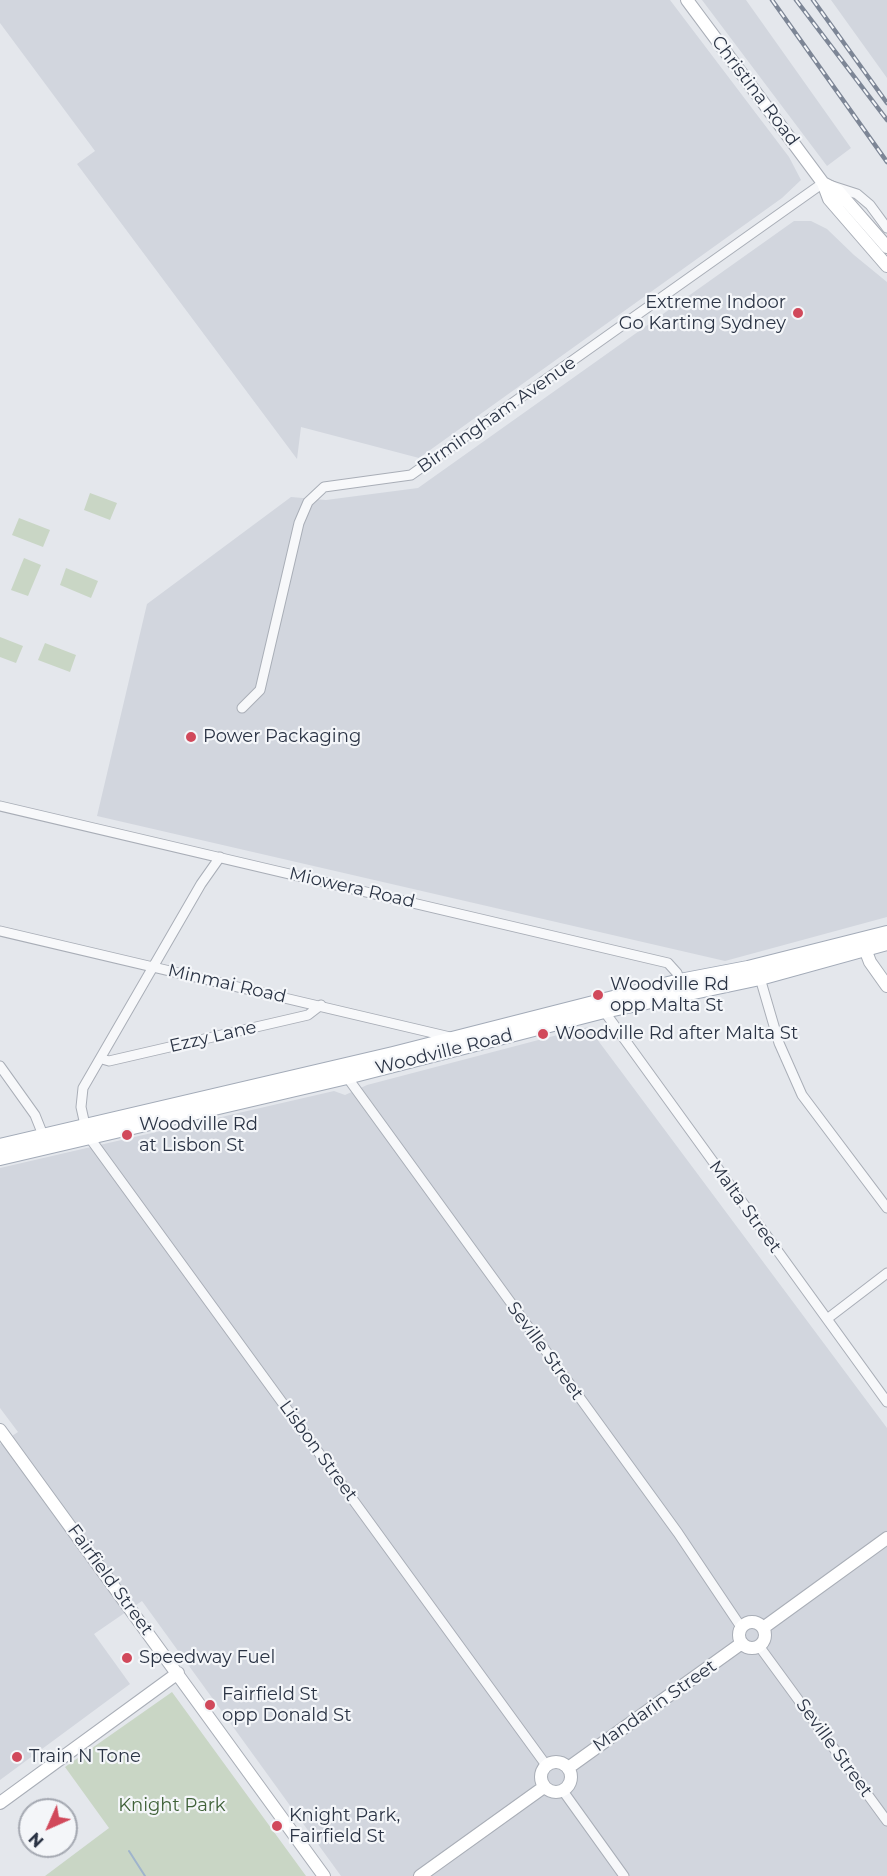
<!DOCTYPE html>
<html>
<head>
<meta charset="utf-8">
<style>
	body { margin:0 }
	#map { position:relative; width:887px; height:1876px; overflow:hidden; background:#e4e7ec; font-family:Montserrat,sans-serif }
	canvas { display:block }
	.north { position:absolute; left:18px; top:1798px; width:60px; height:60px; box-sizing:border-box; background:#f4f6f9; border:2px solid #a4a8b1; border-radius:50%; rotate:225deg; font-size:16px; font-weight:700; line-height:24px; text-align:center; color:#2b3445 }
	.north::after { content:''; display:block; margin:auto; width:21px; height:27px; background:#d1495b; clip-path:polygon(50% 0,100% 100%,50% 72%,0 100%) }
</style>
</head>
<body>
<div id="map">
<canvas width="887" height="1876"></canvas>
<div class="north">N</div>
</div>
<script>
const g = document.querySelector('canvas').getContext('2d');
g.lineJoin = 'round';
function paint(path, color) {
  g.fillStyle = color;
  g.fill(path, 'evenodd');
}
function shape(rows) {
  const path = new Path2D();
  for (const r of rows) {
    if (r.length === 3) {
      path.moveTo(r[0] + r[2], r[1]);
      path.arc(r[0], r[1], r[2], 0, 2 * Math.PI);
      continue;
    }
    path.moveTo(r[0], r[1]);
    for (let i = 2; i < r.length; i += 2) path.lineTo(r[i], r[i + 1]);
  }
  return path;
}
function trace(path, color, width, dash) {
  g.strokeStyle = color;
  g.lineWidth = width;
  g.lineCap = dash ? 'butt' : 'round';
  g.setLineDash(dash || []);
  g.stroke(path);
}
function label(font, color, halo, rows, align = 'center') {
  g.font = font + ' Montserrat,sans-serif';
  g.lineWidth = 4.5;
  g.setLineDash([]);
  g.textBaseline = 'middle';
  g.strokeStyle = halo;
  g.fillStyle = color;
  for (const [text, x, y, turn = 0] of rows) {
    g.save();
    g.translate(x, y);
    g.rotate((+turn || 0) * Math.PI / 180);
    g.textAlign = isNaN(turn) ? turn : align;
    if (halo) g.strokeText(text, 0, 0);
    g.fillText(text, 0, 0);
    g.restore();
  }
}
paint(shape([
	[0,0,670,0,789,157,801,180,782,198,419,458,301,427,297,459,77,164,95,151,0,23],
	[702,0,746,0,851,148,827,166],
	[831,0,887,0,887,78],
	[794,221,811,221,827,229,854,255,887,282,887,917,725,961,97,816,147,604,291,497,326,500,418,488],
	[588,1027,887,1428,887,1876,341,1876,142,1601,94,1634,130,1684,0,1780,0,1444,18,1432,0,1408,0,1168,334,1091,345,1095,367,1085]
]), '#d2d6de');
paint(shape([
	[90,493,117,503,110,520,84,510],
	[19,518,50,530,43,547,12,535],
	[24,558,41,565,28,596,11,590],
	[66,568,98,581,91,598,60,585],
	[0,637,23,646,16,663,0,657],
	[45,643,76,655,70,672,38,660],
	[172,1692,306,1876,45,1876,109,1828,65,1767]
]), '#c9d6c5');
trace(shape([
	[129,1851,145,1876]
]), '#9fb4cc', 2);
const street = shape([
	[242,708,260,690,299,523,308,502,324,487,411,475,823,183,857,194,870,205,887,228],
	[0,806,668,963,677,973,681,985],
	[0,931,450,1037],
	[760,978,779,1043,802,1095,887,1208],
	[604,1011,887,1402],
	[102,1059,109,1061,308,1015,321,1005],
	[0,1066,35,1115,45,1140],
	[347,1077,678,1533,741,1627],
	[85,1125,81,1107,83,1088,201,884,220,857],
	[89,1137,546,1765],
	[827,1319,887,1273],
	[759,1646,887,1821],
	[563,1791,624,1876]
]);
const secondary = shape([
	[687,0,823,183,829,199,887,266],
	[823,183,838,191,887,247],
	[862,941,870,962,887,986],
	[0,1430,324,1876],
	[752,1635,13],
	[763,1628,887,1538],
	[556,1777,15],
	[568,1768,742,1643],
	[0,1803,178,1673],
	[420,1876,544,1787]
]);
const primary = shape([
	[0,1146,393,1054,680,981,748,968,887,933],
	[0,1158,347,1077,604,1011,760,978,887,943]
]);
trace(street, '#a9aeb7', 11);
trace(secondary, '#a9aeb7', 14);
trace(primary, '#a3abb8', 16);
trace(street, '#f7f8fa', 9);
trace(secondary, '#fff', 12);
trace(primary, '#fff', 14);
const rail = shape([
	[772,0,887,162],
	[796,0,887,120],
	[813,0,887,103]
]);
trace(rail, '#7d8696', 4.5);
trace(rail, '#f4f6f9', 2, [7]);
for (const [x, y, r, color] of [
	[798,313,6,"#d1495b"],
	[191,737,6,"#d1495b"],
	[598,995,6,"#d1495b"],
	[543,1034,6,"#d1495b"],
	[127,1135,6,"#d1495b"],
	[127,1658,6,"#d1495b"],
	[210,1705,6,"#d1495b"],
	[17,1757,6,"#d1495b"],
	[277,1826,6,"#d1495b"]
]) {
  const dot = new Path2D();
  dot.arc(x, y, r, 0, 2 * Math.PI);
  g.fillStyle = color;
  g.fill(dot);
  trace(dot, '#f4f6f9', 2);
}
label('18px', '#2b3445', '#f4f6f9', [
	["Christina Road",755,91,53],
	["Birmingham Avenue",497,415,-35],
	["Miowera Road",352,888,13],
	["Minmai Road",227,984,13],
	["Ezzy Lane",213,1037,-13],
	["Woodville Road",444,1052,-14],
	["Malta Street",745,1207,54],
	["Seville Street",545,1351,54],
	["Lisbon Street",318,1451,54],
	["Fairfield Street",110,1580,54],
	["Mandarin Street",655,1706,-35],
	["Seville Street",834,1748,54]
]);
label('18px', '#2b3445', '#f4f6f9', [
	["Extreme Indoor",786,303,"right"],
	["Go Karting Sydney",786,324,"right"],
	["Power Packaging",203,737],
	["Woodville Rd",610,985],
	["opp Malta St",610,1006],
	["Woodville Rd after Malta St",555,1034],
	["Woodville Rd",139,1125],
	["at Lisbon St",139,1146],
	["Speedway Fuel",139,1658],
	["Fairfield St",222,1695],
	["opp Donald St",222,1716],
	["Train N Tone",29,1757],
	["Knight Park,",289,1816],
	["Fairfield St",289,1837]
], 'left');
label('18px', '#3f6138', '#f4f6f9', [
	["Knight Park",172,1806]
]);
</script>
</body>
</html>
